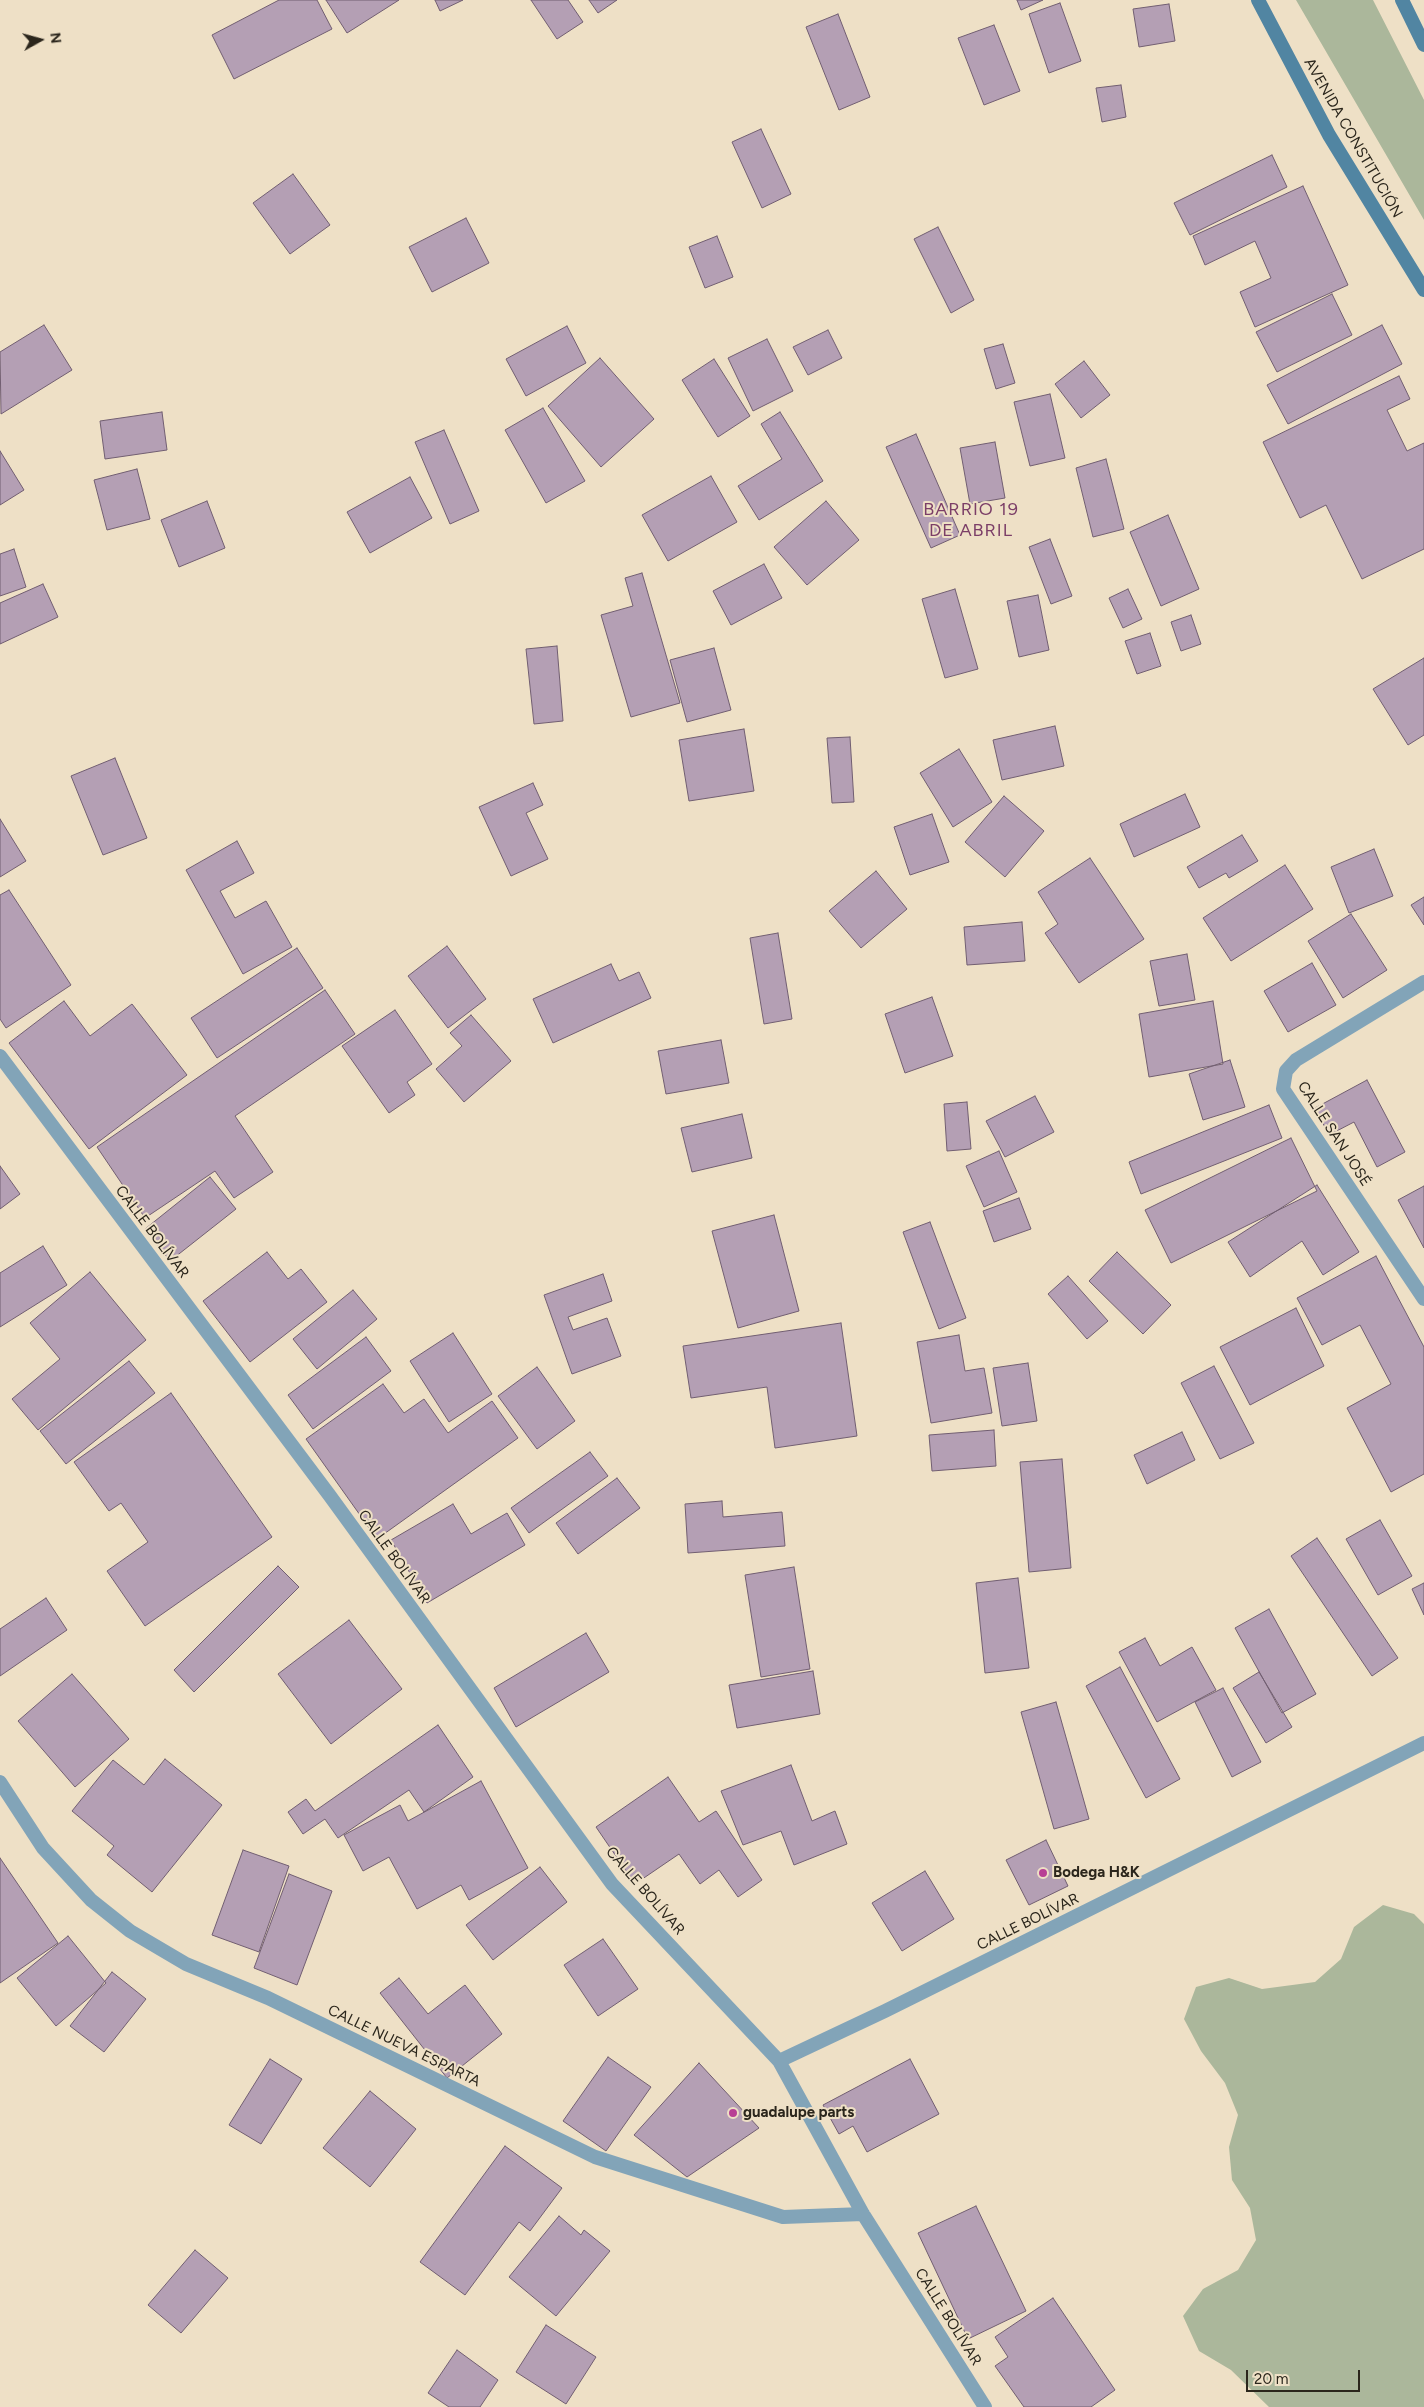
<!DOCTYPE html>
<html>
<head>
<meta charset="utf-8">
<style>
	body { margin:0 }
	#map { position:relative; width:1424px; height:2407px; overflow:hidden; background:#eee0c6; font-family:Figtree,sans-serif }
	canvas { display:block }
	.north { position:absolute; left:15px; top:15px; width:50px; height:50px; -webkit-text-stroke:4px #eee0c6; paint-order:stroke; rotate:83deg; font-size:14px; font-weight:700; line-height:20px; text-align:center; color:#2b261c }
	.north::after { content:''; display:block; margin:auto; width:18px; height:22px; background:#2b261c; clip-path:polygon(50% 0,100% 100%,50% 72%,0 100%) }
	.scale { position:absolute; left:1246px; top:2370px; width:114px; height:22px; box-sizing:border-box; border:2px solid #2b261c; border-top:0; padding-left:6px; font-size:15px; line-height:18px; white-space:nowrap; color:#2b261c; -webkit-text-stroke:4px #eee0c6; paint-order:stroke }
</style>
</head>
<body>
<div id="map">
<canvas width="1424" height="2407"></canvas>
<div class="north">N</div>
<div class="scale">20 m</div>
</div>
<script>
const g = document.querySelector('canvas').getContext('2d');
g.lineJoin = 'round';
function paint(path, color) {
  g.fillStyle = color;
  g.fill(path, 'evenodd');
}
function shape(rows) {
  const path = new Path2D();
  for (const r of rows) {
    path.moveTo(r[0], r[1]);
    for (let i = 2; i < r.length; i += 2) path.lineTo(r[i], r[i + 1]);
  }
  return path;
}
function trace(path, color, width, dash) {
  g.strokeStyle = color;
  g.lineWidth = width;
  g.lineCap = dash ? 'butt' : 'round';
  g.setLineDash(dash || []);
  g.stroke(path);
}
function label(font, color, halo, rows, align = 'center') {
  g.font = font + ' Figtree,sans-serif';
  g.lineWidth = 4;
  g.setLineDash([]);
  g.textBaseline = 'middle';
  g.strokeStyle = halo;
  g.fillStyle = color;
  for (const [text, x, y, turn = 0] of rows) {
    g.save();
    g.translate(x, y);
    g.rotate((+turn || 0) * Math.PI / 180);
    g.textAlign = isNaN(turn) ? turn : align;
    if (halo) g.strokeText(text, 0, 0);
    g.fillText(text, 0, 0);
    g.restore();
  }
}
paint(shape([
	[1296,0,1373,0,1424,100,1424,220],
	[1383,1905,1414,1914,1424,1924,1424,2407,1269,2407,1231,2370,1199,2351,1183,2316,1203,2289,1238,2270,1256,2240,1250,2208,1232,2180,1229,2147,1238,2115,1225,2083,1201,2051,1184,2019,1196,1987,1229,1978,1262,1989,1315,1982,1341,1959,1354,1927]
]), '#abb79b');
const building = shape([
	[279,0,317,0,332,29,234,79,212,35,279,0],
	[326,0,399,0,347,33,326,0],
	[435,0,463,0,440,11,435,0],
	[531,0,568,0,583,22,557,39,531,0],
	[589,0,617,0,598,13,589,0],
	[1017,0,1043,0,1021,10,1017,0],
	[1060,3,1081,61,1049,73,1029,14,1060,3],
	[1169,4,1175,41,1139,47,1133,9,1169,4],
	[838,14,870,97,839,110,806,27,838,14],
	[994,25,1020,91,984,105,958,38,994,25],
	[1121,85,1126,117,1102,122,1096,88,1121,85],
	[761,129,791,194,762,208,732,142,761,129],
	[1272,155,1287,187,1190,235,1174,203,1272,155],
	[293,174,330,225,290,254,253,203,293,174],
	[1303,186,1348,285,1255,327,1240,292,1271,278,1255,241,1205,265,1193,236,1303,186],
	[466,218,489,263,432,292,409,247,466,218],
	[938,227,974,300,951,313,914,239,938,227],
	[717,236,733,277,705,288,689,247,717,236],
	[1332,294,1352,335,1277,372,1256,332,1332,294],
	[44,325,72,370,1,414,0,352,44,325],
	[1382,325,1402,364,1288,424,1267,385,1382,325],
	[567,326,586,363,526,396,506,359,567,326],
	[828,330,842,358,808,375,793,347,828,330],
	[767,339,793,391,753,411,728,358,767,339],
	[1003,344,1015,383,996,389,984,349,1003,344],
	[600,358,654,419,601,467,548,406,600,358],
	[714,359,750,416,718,437,682,380,714,359],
	[1084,361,1110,395,1081,418,1055,384,1084,361],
	[1399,376,1410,399,1387,410,1407,451,1424,443,1424,549,1362,579,1326,505,1300,518,1263,442,1399,376],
	[1050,394,1065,458,1030,466,1014,402,1050,394],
	[543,408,585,481,546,503,505,430,543,408],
	[162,412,167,450,105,459,100,421,162,412],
	[780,412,823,481,759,520,738,486,782,459,761,424,780,412],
	[444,430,479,511,450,524,415,442,444,430],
	[916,434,960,535,931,548,886,447,916,434],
	[995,442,1005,498,970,504,960,448,995,442],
	[0,451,24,490,0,505,0,451],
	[1106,459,1124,529,1093,537,1076,468,1106,459],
	[137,469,150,519,107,530,94,480,137,469],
	[711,476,737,522,668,561,642,515,711,476],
	[410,477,432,518,370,553,347,512,410,477],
	[207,501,225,548,179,567,161,520,207,501],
	[826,501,859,540,807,585,774,547,826,501],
	[1168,515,1199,589,1161,606,1130,532,1168,515],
	[1050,539,1072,596,1051,604,1029,547,1050,539],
	[14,549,26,587,0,596,0,554,14,549],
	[764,564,782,598,731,625,713,591,764,564],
	[642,573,680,703,631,717,601,615,633,606,625,578,642,573],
	[43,584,58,617,0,644,0,603,43,584],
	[955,589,978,669,945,678,922,599,955,589],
	[1128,589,1142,619,1123,628,1109,598,1128,589],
	[1038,595,1049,650,1019,657,1007,601,1038,595],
	[1191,615,1201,644,1181,651,1171,622,1191,615],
	[1150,633,1161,666,1137,674,1125,641,1150,633],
	[557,646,563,721,534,724,526,649,557,646],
	[714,648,731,710,687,722,670,660,714,648],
	[1424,658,1424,735,1408,745,1373,689,1424,658],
	[1055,726,1064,766,1002,780,993,740,1055,726],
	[744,729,754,791,689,801,679,740,744,729],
	[850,737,854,802,832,803,827,738,850,737],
	[959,749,992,802,953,827,920,773,959,749],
	[115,758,147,838,103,855,71,776,115,758],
	[533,783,543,805,526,813,548,859,511,876,479,807,533,783],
	[1185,794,1200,827,1134,857,1120,824,1185,794],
	[1004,796,1044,831,1005,877,965,842,1004,796],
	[932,814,949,862,910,875,894,827,932,814],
	[0,819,26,861,0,877,0,819],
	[1242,835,1258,861,1229,878,1226,873,1199,888,1187,867,1242,835],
	[237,841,254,873,220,891,235,918,266,901,292,947,243,974,186,870,237,841],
	[1374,849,1393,896,1349,913,1331,867,1374,849],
	[1090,858,1144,939,1079,983,1045,933,1058,924,1038,892,1090,858],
	[1285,865,1313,909,1231,961,1203,918,1285,865],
	[876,871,907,909,861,948,829,911,876,871],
	[9,890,71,985,6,1028,0,1019,0,895,9,890],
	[1424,897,1424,925,1411,905,1424,897],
	[1351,914,1387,970,1343,998,1308,941,1351,914],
	[1022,922,1025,961,967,965,964,927,1022,922],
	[778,933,792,1019,764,1024,750,938,778,933],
	[447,946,486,999,448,1028,408,976,447,946],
	[297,948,323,988,217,1058,191,1018,297,948],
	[1187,954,1195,1000,1159,1006,1150,961,1187,954],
	[1312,963,1336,1005,1288,1032,1264,991,1312,963],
	[611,964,619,981,639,972,651,998,553,1043,533,999,611,964],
	[325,990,355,1034,235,1116,273,1172,234,1198,215,1171,145,1218,97,1147,325,990],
	[932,997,953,1056,905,1073,885,1014,932,997],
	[64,1001,90,1036,132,1004,187,1075,89,1149,9,1043,64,1001],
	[1213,1001,1223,1064,1149,1077,1139,1014,1213,1001],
	[395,1010,432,1064,407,1082,415,1095,389,1113,342,1046,395,1010],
	[471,1015,511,1061,464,1102,436,1069,462,1046,450,1033,471,1015],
	[721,1040,729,1083,666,1094,658,1051,721,1040],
	[1230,1060,1245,1107,1203,1120,1189,1074,1230,1060],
	[1367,1080,1405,1152,1377,1167,1354,1122,1329,1135,1315,1108,1367,1080],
	[1035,1096,1054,1132,1005,1157,986,1121,1035,1096],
	[967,1102,971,1149,947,1151,944,1104,967,1102],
	[1269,1105,1282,1138,1141,1194,1129,1162,1269,1105],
	[742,1114,752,1158,692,1172,681,1128,742,1114],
	[1291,1138,1317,1191,1171,1263,1145,1210,1291,1138],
	[999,1151,1017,1192,984,1207,966,1166,999,1151],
	[0,1166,20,1194,0,1209,0,1166],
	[210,1177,236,1209,170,1261,145,1229,210,1177],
	[1317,1185,1359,1252,1323,1275,1302,1241,1250,1277,1228,1242,1317,1185],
	[1424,1186,1424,1248,1398,1200,1424,1186],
	[1019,1198,1031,1229,994,1242,983,1211,1019,1198],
	[774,1215,799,1311,738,1328,712,1231,774,1215],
	[930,1222,966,1318,939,1329,903,1232,930,1222],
	[43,1246,67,1285,0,1327,0,1273,43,1246],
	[267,1252,288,1279,301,1269,327,1302,250,1362,203,1301,267,1252],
	[1117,1252,1171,1305,1143,1334,1089,1281,1117,1252],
	[1376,1256,1424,1347,1424,1474,1391,1492,1347,1408,1391,1384,1360,1325,1322,1345,1297,1298,1376,1256],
	[90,1272,146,1340,38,1430,12,1399,60,1359,30,1323,90,1272],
	[603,1274,612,1301,568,1317,573,1330,607,1318,621,1356,572,1374,544,1295,603,1274],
	[1068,1276,1108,1321,1087,1339,1048,1294,1068,1276],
	[353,1290,377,1319,317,1369,293,1339,353,1290],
	[1296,1308,1324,1366,1250,1405,1220,1347,1296,1308],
	[841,1323,857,1436,775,1448,767,1387,691,1398,683,1346,841,1323],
	[453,1333,492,1394,449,1422,410,1361,453,1333],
	[959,1335,965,1371,984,1368,992,1413,931,1423,917,1342,959,1335],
	[366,1337,391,1371,313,1429,288,1395,366,1337],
	[129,1361,155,1393,66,1464,40,1431,129,1361],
	[1028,1363,1037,1421,1002,1426,993,1368,1028,1363],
	[1214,1366,1254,1443,1220,1459,1181,1383,1214,1366],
	[537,1367,575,1421,537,1449,498,1396,537,1367],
	[383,1384,404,1413,424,1399,448,1433,492,1401,518,1438,377,1539,306,1439,383,1384],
	[171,1393,272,1537,145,1626,107,1571,148,1542,121,1503,109,1511,74,1462,171,1393],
	[994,1430,996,1466,932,1471,929,1435,994,1430],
	[1182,1432,1195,1460,1147,1484,1134,1455,1182,1432],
	[590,1452,608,1476,529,1533,511,1508,590,1452],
	[1062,1459,1071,1568,1029,1572,1020,1462,1062,1459],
	[617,1478,640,1508,578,1554,556,1523,617,1478],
	[722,1501,723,1517,782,1512,785,1546,688,1553,685,1504,722,1501],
	[453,1504,471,1534,507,1513,525,1545,427,1603,391,1540,453,1504],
	[1380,1520,1412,1576,1378,1595,1346,1539,1380,1520],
	[1317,1538,1398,1658,1372,1676,1291,1556,1317,1538],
	[278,1566,299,1587,194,1692,174,1670,278,1566],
	[794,1567,810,1669,761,1677,745,1575,794,1567],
	[1018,1578,1029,1668,985,1673,976,1583,1018,1578],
	[1424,1583,1424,1615,1412,1589,1424,1583],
	[46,1598,67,1630,0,1676,0,1629,46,1598],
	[1269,1609,1316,1694,1282,1713,1235,1628,1269,1609],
	[349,1620,402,1689,331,1744,278,1674,349,1620],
	[586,1633,609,1672,516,1727,494,1688,586,1633],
	[1145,1638,1160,1666,1192,1647,1216,1690,1157,1722,1119,1652,1145,1638],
	[1120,1667,1180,1779,1146,1798,1086,1686,1120,1667],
	[813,1671,820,1714,737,1728,729,1685,813,1671],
	[1259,1672,1292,1727,1266,1743,1233,1688,1259,1672],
	[72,1674,129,1739,75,1787,18,1721,72,1674],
	[1223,1688,1261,1762,1232,1777,1195,1702,1223,1688],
	[1056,1702,1089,1819,1054,1829,1021,1712,1056,1702],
	[438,1725,473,1777,424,1812,409,1790,338,1838,325,1819,303,1834,288,1812,306,1799,315,1811,438,1725],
	[165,1759,222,1805,152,1892,107,1855,114,1846,72,1811,113,1760,144,1785,165,1759],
	[791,1765,812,1821,835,1811,847,1844,794,1865,781,1831,743,1845,721,1791,791,1765],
	[668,1777,699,1822,716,1811,762,1880,738,1897,719,1870,700,1884,679,1854,635,1884,596,1827,668,1777],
	[481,1781,528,1868,469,1900,461,1885,417,1909,389,1857,363,1871,344,1835,400,1805,408,1821,481,1781],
	[1046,1840,1068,1886,1029,1905,1006,1860,1046,1840],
	[243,1850,289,1866,259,1952,212,1935,243,1850],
	[0,1858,58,1943,0,1983,0,1858],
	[540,1867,567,1902,493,1960,466,1925,540,1867],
	[925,1871,954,1919,902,1951,872,1903,925,1871],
	[289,1874,332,1891,297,1985,254,1968,289,1874],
	[68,1936,106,1983,56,2026,17,1978,68,1936],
	[603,1939,638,1989,598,2016,564,1965,603,1939],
	[112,1972,146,1999,104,2052,70,2026,112,1972],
	[399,1978,428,2014,465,1985,502,2034,447,2078,380,1993,399,1978],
	[608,2057,651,2087,606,2151,563,2121,608,2057],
	[270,2059,302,2079,261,2144,229,2125,270,2059],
	[910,2059,939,2114,867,2152,853,2126,839,2134,823,2105,910,2059],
	[699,2063,759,2128,687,2177,634,2135,699,2063],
	[370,2091,416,2129,370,2187,323,2148,370,2091],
	[505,2146,562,2188,530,2231,519,2222,465,2295,420,2262,505,2146],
	[976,2206,1026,2311,968,2339,918,2233,976,2206],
	[559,2216,581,2235,584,2230,610,2251,556,2316,509,2277,559,2216],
	[195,2250,228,2278,181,2333,148,2305,195,2250],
	[1053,2298,1115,2390,1091,2407,1024,2407,995,2366,1008,2357,995,2337,1053,2298],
	[546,2325,596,2357,566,2404,516,2372,546,2325],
	[457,2350,498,2380,480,2407,449,2407,428,2393,457,2350]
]);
paint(building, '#b49fb4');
trace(building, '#715e71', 1);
trace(shape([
	[1424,982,1296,1060,1286,1071,1283,1089,1424,1299],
	[0,1056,330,1496,612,1884,779,2061,885,2011,1424,1743],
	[0,1782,43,1848,91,1900,130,1931,186,1964,268,1998,595,2157,783,2217,863,2214],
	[779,2061,863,2214,985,2407]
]), '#82a4b8', 14);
trace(shape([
	[1258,0,1329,135,1424,290],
	[1402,0,1424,45]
]), '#5185a2', 14);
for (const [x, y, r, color] of [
	[1043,1873,5,"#b84095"],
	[733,2113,5,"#b84095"]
]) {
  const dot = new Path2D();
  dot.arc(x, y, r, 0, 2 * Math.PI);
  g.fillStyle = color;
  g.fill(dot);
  trace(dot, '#eee0c6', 2);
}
label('15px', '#2b261c', '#eee0c6', [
	["AVENIDA CONSTITUCIÓN",1353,138,60],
	["CALLE SAN JOSÉ",1334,1134,57],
	["CALLE BOLÍVAR",152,1232,53],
	["CALLE BOLÍVAR",394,1557,54],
	["CALLE BOLÍVAR",645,1891,49],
	["CALLE BOLÍVAR",1028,1922,-26],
	["CALLE NUEVA ESPARTA",404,2046,26],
	["CALLE BOLÍVAR",948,2317,58]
]);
label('bold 15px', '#2b261c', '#eee0c6', [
	["Bodega H&K",1053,1873],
	["guadalupe parts",743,2113]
], 'left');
g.letterSpacing = '1px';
label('18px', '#7b3e67', '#eee0c6', [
	["BARRIO 19",971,510],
	["DE ABRIL",971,531]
]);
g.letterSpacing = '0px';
</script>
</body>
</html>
